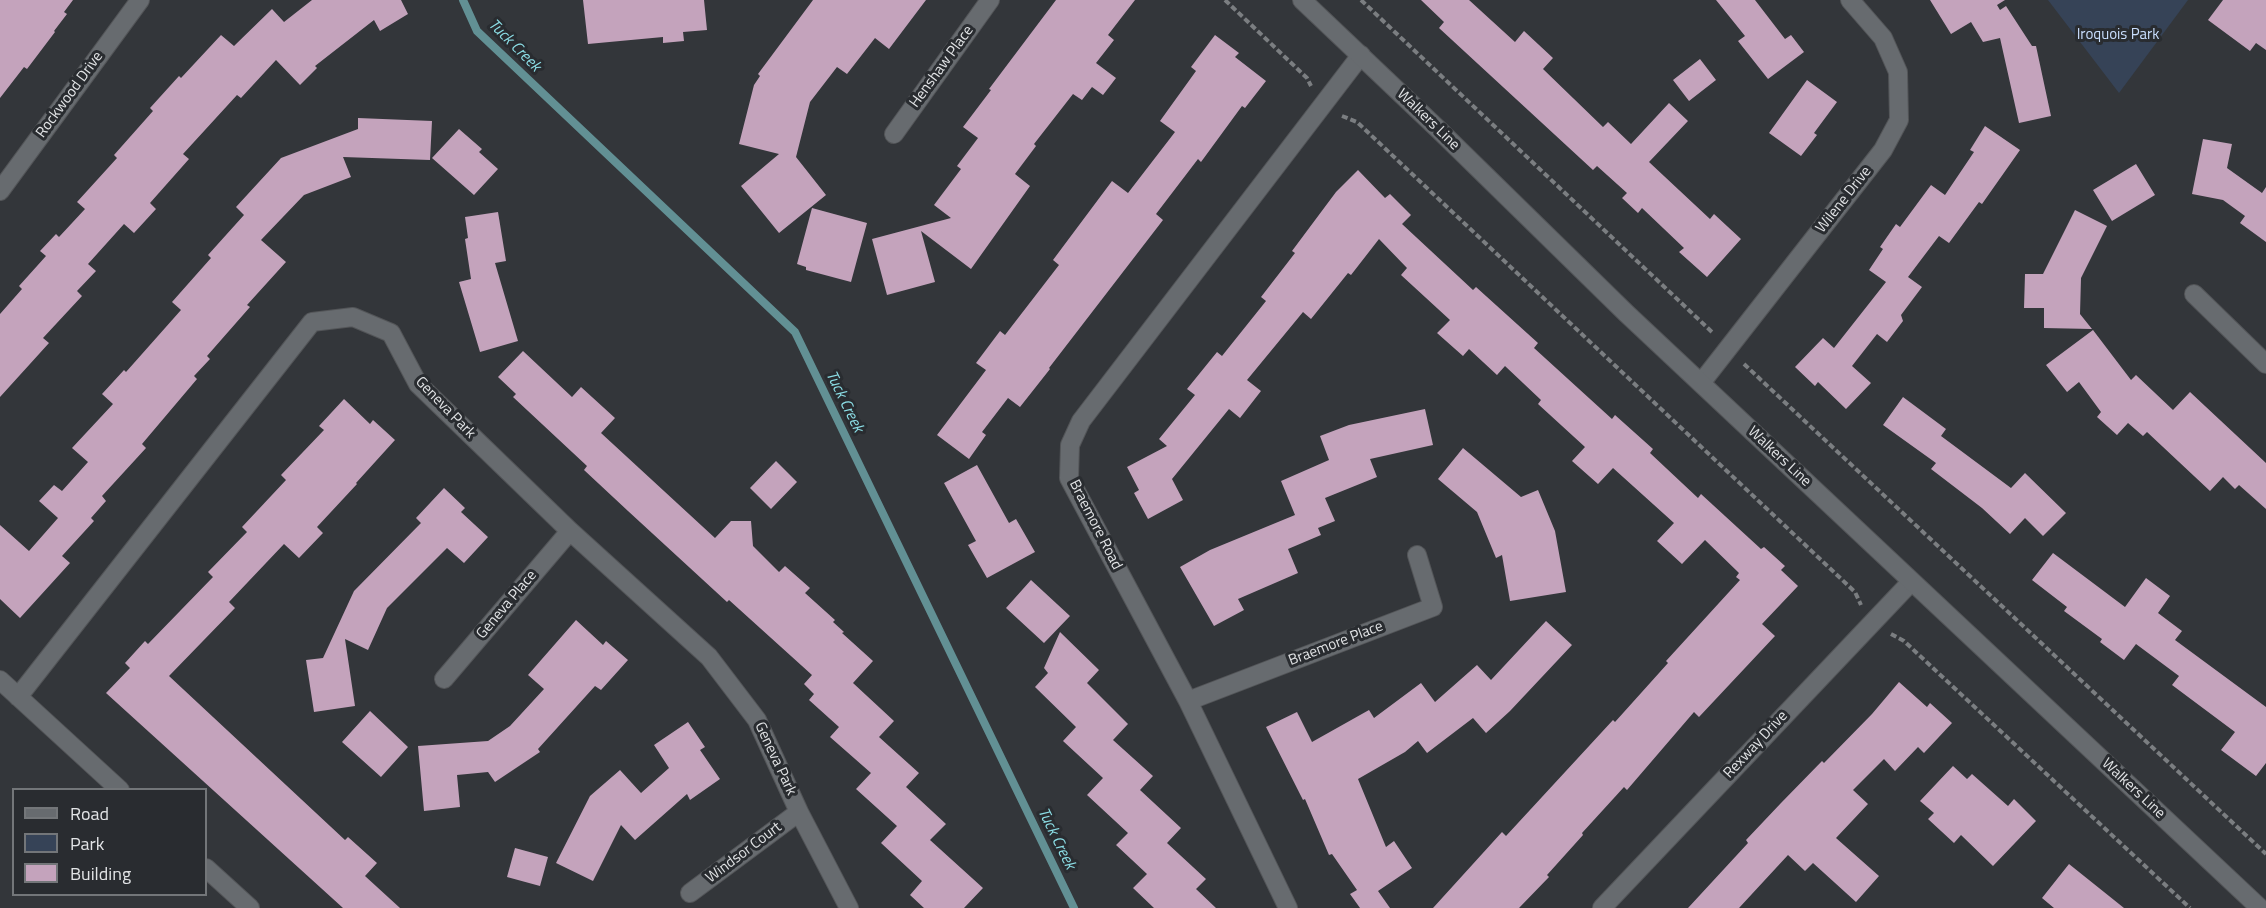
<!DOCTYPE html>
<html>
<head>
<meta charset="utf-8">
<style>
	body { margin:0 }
	#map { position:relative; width:2266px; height:908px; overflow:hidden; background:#33363a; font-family:"Titillium Web",sans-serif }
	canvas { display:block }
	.legend { position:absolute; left:12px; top:788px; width:195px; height:108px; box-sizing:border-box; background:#292c30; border:2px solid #737679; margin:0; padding:8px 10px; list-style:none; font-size:18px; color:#e2e4e6 }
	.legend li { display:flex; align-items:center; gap:12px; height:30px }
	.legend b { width:30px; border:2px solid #737679 }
</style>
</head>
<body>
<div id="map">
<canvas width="2266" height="908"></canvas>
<ul class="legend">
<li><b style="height:8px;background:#676b6f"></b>Road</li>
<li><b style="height:16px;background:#364357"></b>Park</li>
<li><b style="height:16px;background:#c4a3bc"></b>Building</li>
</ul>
</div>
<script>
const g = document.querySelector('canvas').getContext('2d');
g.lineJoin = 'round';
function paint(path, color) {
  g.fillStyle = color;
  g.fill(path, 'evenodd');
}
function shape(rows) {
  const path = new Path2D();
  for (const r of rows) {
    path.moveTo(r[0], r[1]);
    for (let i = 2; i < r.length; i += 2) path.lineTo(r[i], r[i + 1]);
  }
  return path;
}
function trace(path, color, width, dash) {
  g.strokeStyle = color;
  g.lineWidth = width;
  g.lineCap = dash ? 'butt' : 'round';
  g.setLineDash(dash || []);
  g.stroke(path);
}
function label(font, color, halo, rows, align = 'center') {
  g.font = font + ' "Titillium Web",sans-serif';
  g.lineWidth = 6;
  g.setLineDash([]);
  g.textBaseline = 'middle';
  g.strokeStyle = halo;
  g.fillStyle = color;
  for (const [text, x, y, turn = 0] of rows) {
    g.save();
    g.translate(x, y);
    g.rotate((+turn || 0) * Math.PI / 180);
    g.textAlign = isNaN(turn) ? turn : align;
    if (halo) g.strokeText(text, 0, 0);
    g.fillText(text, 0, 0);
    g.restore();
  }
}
paint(shape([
	[2048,0,2188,0,2119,93]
]), '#364357');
trace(shape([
	[463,0,477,31,795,332,1074,908]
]), '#629094', 8);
paint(shape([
	[0,0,73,0,64,12,67,14,54,31,55,32,27,69,24,67,0,98],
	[312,0,401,0,408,14,380,31,374,20,315,66,317,68,300,85,276,60,241,98,237,95,183,154,189,159,150,203,156,209,134,233,124,224,88,264,96,271,77,291,82,296,43,338,49,343,0,397,0,314,22,289,19,286,46,256,40,251,56,234,59,237,85,209,77,202,117,158,114,155,153,111,150,108,179,76,181,78,221,35,234,46,272,9,284,22],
	[583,0,704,0,707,30,683,32,684,41,663,43,663,37,588,44],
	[813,0,926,0,889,49,875,38,847,74,837,67,810,102,796,157,826,195,779,233,741,186,779,154,739,144,754,85,760,76,758,74],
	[1056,0,1135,0,1108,35,1114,40,1096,63,1116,78,1103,95,1092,87,1082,100,1073,94,1034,144,1036,146,1015,174,1030,186,971,269,921,231,935,282,887,295,872,239,951,218,934,205,961,169,957,166,978,138,963,127,991,90,989,89],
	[1421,0,1469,0,1515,42,1524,31,1553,58,1543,69,1603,127,1608,122,1631,144,1669,103,1688,121,1649,162,1710,219,1714,214,1741,239,1707,277,1679,252,1684,248,1642,208,1638,213,1622,198,1627,193,1597,166,1593,170,1439,28,1444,22],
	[1716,0,1755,0,1785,39,1791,35,1804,52,1768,79,1738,41,1745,36],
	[1930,0,2005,0,1997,5,2000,10,2006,6,2032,46,2036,46,2051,116,2019,123,2000,38,1983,42,1971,22,1951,34],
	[2223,0,2266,0,2266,50,2256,43,2250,51,2208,20],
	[1215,35,1239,53,1235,57,1266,81,1245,108,1242,106,1201,162,1198,159,1156,214,1163,220,1049,368,1050,369,1020,407,1008,398,982,432,986,435,969,459,937,435,986,370,976,363,1000,331,1005,335,1059,265,1053,260,1112,181,1128,193,1175,132,1160,121,1196,71,1191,67],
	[1700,59,1716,80,1689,101,1673,80],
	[1807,80,1837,102,1814,133,1817,135,1801,156,1769,133],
	[358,118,432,121,430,160,343,157,351,177,304,195,261,240,286,262,247,305,250,307,207,356,210,359,194,376,197,379,142,444,146,448,102,496,106,501,91,518,94,521,62,556,70,563,20,618,0,599,0,525,29,551,58,518,39,501,54,485,62,491,88,462,72,448,113,404,102,394,124,370,126,372,181,310,172,302,211,258,208,255,244,215,236,207,281,158,358,129],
	[1985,126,2020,150,1982,204,1979,202,1949,243,1939,236,1908,277,1922,287,1901,315,1903,321,1887,342,1877,334,1852,366,1871,383,1846,409,1818,382,1815,386,1795,367,1823,338,1834,348,1886,282,1869,270,1883,249,1880,247,1896,224,1900,227,1931,185,1945,195,1974,152,1970,150],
	[459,129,482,149,479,152,498,169,474,195,432,158],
	[2203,139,2232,144,2227,168,2262,193,2266,187,2266,242,2240,223,2245,216,2223,200,2192,194],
	[2136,164,2155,195,2112,221,2093,190],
	[1358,170,1385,198,1390,194,1411,215,1402,224,1473,290,1476,287,1538,343,1534,348,1612,419,1615,415,1653,449,1650,453,1698,498,1701,494,1761,549,1764,547,1785,566,1781,570,1798,586,1762,624,1775,636,1699,717,1694,712,1627,790,1624,787,1582,833,1583,835,1547,875,1549,877,1519,908,1433,908,1502,832,1506,836,1613,720,1615,722,1668,663,1666,661,1740,580,1736,577,1739,573,1705,540,1682,564,1657,541,1674,523,1613,468,1598,484,1572,461,1585,447,1538,404,1541,400,1505,366,1497,375,1469,349,1463,356,1437,333,1450,320,1401,275,1407,268,1379,239,1351,275,1348,273,1311,319,1303,312,1247,380,1261,391,1240,418,1229,409,1172,479,1183,500,1148,519,1134,493,1139,490,1127,467,1167,446,1159,439,1195,395,1187,389,1217,352,1222,356,1266,301,1261,297,1295,253,1292,251,1336,192],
	[812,208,867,223,851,282,806,270,806,267,797,264],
	[2075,210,2107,226,2081,278,2080,314,2092,329,2044,328,2044,308,2024,308,2025,274,2043,274],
	[498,212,506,261,495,263,518,341,480,352,459,282,471,279,465,239,468,238,465,217],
	[2093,330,2131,380,2136,375,2173,410,2190,392,2266,463,2266,509,2239,485,2235,489,2223,477,2210,491,2147,432,2143,436,2128,423,2117,435,2097,417,2101,412,2079,382,2067,392,2046,365],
	[523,351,572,397,581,387,615,418,601,433,715,538,731,521,751,521,753,546,779,572,785,566,810,588,805,593,835,620,833,622,844,632,842,633,873,661,853,683,894,721,879,737,919,773,906,787,946,824,930,840,983,888,964,908,924,908,910,895,922,881,881,843,897,826,856,789,871,773,830,737,839,727,809,700,814,694,804,684,812,675,729,600,727,602,628,511,584,470,587,466,513,397,516,394,498,377],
	[1903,397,1946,429,1941,436,2011,488,2025,473,2066,513,2043,536,2025,518,2010,534,1982,508,1931,469,1936,463,1883,425],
	[344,399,370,424,373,420,395,440,356,483,357,484,317,527,323,533,299,558,284,544,229,602,235,608,169,676,345,840,348,837,377,863,365,876,400,908,343,908,106,693,130,668,125,663,145,641,148,644,213,577,208,572,247,532,242,527,286,480,281,475,324,430,319,426],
	[1425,409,1433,445,1370,459,1377,477,1325,498,1335,521,1318,528,1321,535,1288,549,1298,573,1238,599,1244,610,1214,626,1180,567,1210,550,1295,515,1281,481,1329,460,1320,436,1349,425],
	[1463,448,1521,497,1538,490,1555,531,1566,592,1510,601,1502,555,1496,558,1477,512,1438,479],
	[776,461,797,482,771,509,750,488],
	[977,465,1009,523,1016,519,1035,552,987,578,968,545,976,541,944,483],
	[444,488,465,508,461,512,488,537,464,563,447,548,387,608,368,650,345,639,355,706,314,712,306,660,323,658,354,591,421,523,416,518],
	[2053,553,2125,607,2146,578,2170,596,2158,613,2182,631,2175,640,2266,707,2266,763,2256,776,2221,750,2235,732,2172,685,2179,676,2136,644,2124,660,2100,642,2102,639,2064,611,2067,607,2032,580],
	[1031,580,1070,616,1044,643,1006,608],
	[576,620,603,645,606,641,628,660,601,690,595,686,538,749,540,752,495,782,488,772,457,775,460,807,424,811,418,746,488,741,510,726,544,689,528,675],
	[1546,621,1572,645,1510,711,1486,733,1473,718,1427,753,1418,741,1405,752,1358,779,1386,847,1394,841,1412,868,1378,891,1390,908,1360,908,1350,894,1357,890,1332,854,1329,855,1305,799,1303,800,1266,727,1297,712,1312,742,1369,710,1374,718,1421,683,1435,702,1477,665,1491,680],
	[1060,632,1099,670,1087,683,1128,724,1113,740,1153,776,1140,790,1181,828,1167,843,1206,879,1196,889,1216,908,1154,908,1133,888,1147,874,1116,845,1128,833,1087,795,1103,778,1063,741,1076,727,1035,687,1048,673,1044,668],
	[1899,682,1927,707,1930,703,1952,723,1924,753,1918,747,1895,771,1884,759,1853,790,1868,804,1836,838,1879,876,1856,902,1813,863,1805,871,1788,855,1739,908,1688,908,1748,843,1746,840,1781,803,1822,761,1824,763,1872,714],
	[370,711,408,747,381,777,342,742],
	[688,722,705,747,700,750,720,779,690,800,687,794,635,840,621,825,593,881,556,863,590,796,620,770,641,793,669,768,654,745],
	[1953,766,1967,779,1972,774,2008,806,2014,799,2036,821,1993,866,1961,835,1954,843,1928,819,1934,813,1920,801],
	[515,848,548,857,540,886,507,877],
	[2069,864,2124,908,2054,908,2042,898]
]), '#c4a3bc');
const street = shape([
	[894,134,990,0],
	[0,191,140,0],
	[2194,294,2266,364],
	[1701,383,1883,150,1899,120,1898,72,1883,38,1850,0],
	[444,679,570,531],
	[0,680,120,790],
	[18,697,312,322,353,317,391,333,418,384,570,531,709,657,757,720,799,812,849,908],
	[1188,701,1433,607,1417,555],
	[206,868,250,908],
	[690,893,799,812],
	[1288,908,1188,701,1069,478,1070,445,1081,421,1361,55],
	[1602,908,1911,582]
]);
const secondary = shape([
	[1302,0,1439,130,1626,313,2260,908]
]);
trace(street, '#535558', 20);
trace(secondary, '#535558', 20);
trace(shape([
	[1225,0,1307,78,1311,86],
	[1361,0,1713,333],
	[1342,116,1357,122,1855,592,1861,605],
	[1744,364,2266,854],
	[1891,634,1904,641,2190,908]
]), '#7b7e81', 4, [6, 3]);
trace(street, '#676b6f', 18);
trace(secondary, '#676b6f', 18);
label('15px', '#c9defd', '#292c30', [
	["Iroquois Park",2118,35]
]);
label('15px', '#e2e4e6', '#292c30', [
	["Henshaw Place",942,67,-54],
	["Rockwood Drive",70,95,-54],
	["Walkers Line",1428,120,44],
	["Wilene Drive",1844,200,-52],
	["Geneva Park",445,408,46],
	["Walkers Line",1779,457,43],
	["Braemore Road",1095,525,63],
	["Geneva Place",507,605,-50],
	["Braemore Place",1336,644,-21],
	["Rexway Drive",1756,745,-47],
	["Geneva Park",775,759,65],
	["Walkers Line",2133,789,43],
	["Windsor Court",744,853,-37]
]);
label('italic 16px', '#8cdee6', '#292c30', [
	["Tuck Creek",514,46,45],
	["Tuck Creek",844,402,64],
	["Tuck Creek",1056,839,64]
]);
</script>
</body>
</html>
